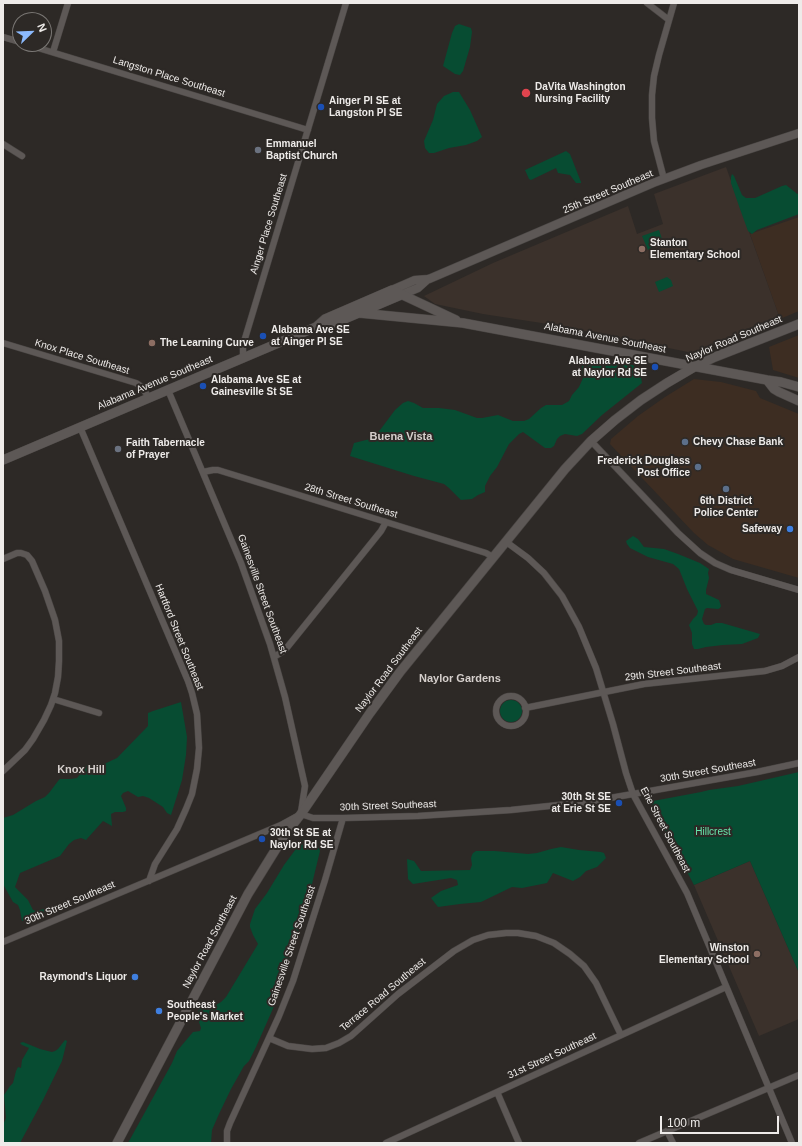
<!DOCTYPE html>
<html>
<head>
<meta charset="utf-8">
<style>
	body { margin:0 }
	#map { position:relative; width:802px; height:1146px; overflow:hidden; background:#2d2926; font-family:Arial,sans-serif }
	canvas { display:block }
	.frame { position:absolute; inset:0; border:4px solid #eeebe9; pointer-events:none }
	.north { position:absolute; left:12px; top:12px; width:40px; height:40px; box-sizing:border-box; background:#2d2926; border:1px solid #7a7774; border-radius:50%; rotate:67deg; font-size:11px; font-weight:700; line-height:16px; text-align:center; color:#eeebe9 }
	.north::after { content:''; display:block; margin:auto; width:14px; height:18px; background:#8bb9fc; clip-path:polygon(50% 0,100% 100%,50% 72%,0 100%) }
	.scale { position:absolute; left:660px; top:1116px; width:119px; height:18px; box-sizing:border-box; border:2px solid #eeebe9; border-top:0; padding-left:5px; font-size:12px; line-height:14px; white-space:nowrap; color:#eeebe9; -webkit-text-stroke:3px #2d2926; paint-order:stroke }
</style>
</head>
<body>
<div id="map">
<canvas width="802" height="1146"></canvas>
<div class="frame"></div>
<div class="north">N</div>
<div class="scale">100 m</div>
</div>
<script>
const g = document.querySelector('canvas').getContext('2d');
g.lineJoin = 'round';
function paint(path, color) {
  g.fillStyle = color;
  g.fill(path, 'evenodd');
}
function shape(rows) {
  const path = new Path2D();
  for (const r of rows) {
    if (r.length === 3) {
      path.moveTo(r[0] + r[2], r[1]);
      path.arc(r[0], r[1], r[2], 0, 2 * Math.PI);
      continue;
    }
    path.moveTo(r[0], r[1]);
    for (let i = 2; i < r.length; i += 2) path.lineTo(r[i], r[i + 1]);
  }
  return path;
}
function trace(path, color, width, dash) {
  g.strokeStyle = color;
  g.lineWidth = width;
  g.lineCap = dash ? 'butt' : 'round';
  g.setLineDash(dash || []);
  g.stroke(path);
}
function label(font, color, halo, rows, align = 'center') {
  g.font = font + ' Arial,sans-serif';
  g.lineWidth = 4;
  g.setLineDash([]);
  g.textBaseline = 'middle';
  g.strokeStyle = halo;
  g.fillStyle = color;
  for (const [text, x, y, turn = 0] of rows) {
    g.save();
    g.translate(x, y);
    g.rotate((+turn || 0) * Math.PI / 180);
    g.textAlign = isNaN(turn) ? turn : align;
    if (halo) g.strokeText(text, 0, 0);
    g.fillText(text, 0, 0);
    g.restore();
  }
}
paint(shape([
	[799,217,799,311,780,319,750,234],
	[799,335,799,378,773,370,769,347],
	[694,379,721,382,756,391,760,398,799,414,799,578,733,559,708,545,694,533,610,444,611,439,638,416,665,397]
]), '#3d2d22');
paint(shape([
	[726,167,780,319,699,352,688,352,561,326,483,314,435,304,424,296,493,263,628,206,637,234,663,224,654,194],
	[750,861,799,973,799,1019,759,1036,694,885]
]), '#3b312b');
paint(shape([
	[459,24,471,28,472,32,470,47,463,71,460,75,455,74,443,66,452,33,455,26],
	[453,92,459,92,470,110,482,137,477,141,466,145,449,148,434,153,429,153,425,148,424,141,433,120,437,104,444,96],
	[566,151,570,154,581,182,581,183,576,183,570,175,558,173,556,168,531,180,529,179,525,170],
	[732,174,734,176,742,195,746,198,755,198,782,186,786,185,795,192,797,194,799,193,799,214,757,230,752,234,748,231,740,209,731,183,731,177],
	[659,230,662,239,661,244,648,250,642,236],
	[667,277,671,280,673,286,659,292,655,282],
	[581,357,633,365,640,373,642,383,602,415,582,434,577,436,565,434,560,436,557,439,554,446,551,448,545,448,523,432,519,434,509,444,497,467,490,476,485,486,485,492,478,495,472,499,461,500,449,488,444,484,414,476,350,456,354,443,374,438,395,410,403,403,408,401,414,403,423,408,439,408,455,410,477,418,482,418,498,415,513,421,524,421,529,419,541,408,546,405,562,405,569,401,572,395,579,387,583,378],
	[633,536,638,539,644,547,664,549,678,554,700,563,709,569,708,573,709,578,706,590,706,594,719,600,721,606,720,608,718,609,707,608,705,609,702,619,704,624,706,625,711,625,716,623,722,623,760,634,758,638,742,644,723,645,706,647,698,649,694,649,692,644,692,633,689,625,693,619,697,615,698,611,687,589,679,569,673,564,648,557,630,548,627,544,626,541],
	[511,711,11],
	[181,702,187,737,186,755,182,780,171,815,167,813,163,807,149,798,143,796,138,797,128,791,123,793,121,796,126,808,126,811,123,812,115,812,111,814,112,826,103,821,86,840,81,838,74,840,69,844,60,856,20,873,15,887,28,900,33,910,36,911,44,909,45,912,33,918,22,921,20,910,18,905,13,902,3,884,3,818,13,815,36,801,45,797,49,793,58,781,60,779,71,779,77,778,81,773,85,766,89,765,104,764,117,758,148,726,148,713,153,711],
	[799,772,799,973,750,861,694,885,652,806,653,801,701,792,709,790,738,786],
	[304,838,307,838,312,840,316,843,320,851,312,884,302,915,300,927,284,978,275,1004,256,1047,249,1061,244,1066,231,1089,219,1114,212,1130,211,1143,128,1143,172,1063,177,1051,193,1032,200,1031,201,1028,199,1022,198,1012,202,1002,203,1001,210,1005,214,1006,221,1002,226,997,258,944,253,935,250,927,250,924,255,909,267,893,284,865],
	[561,847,579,850,601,852,604,853,606,858,597,867,586,871,580,877,573,881,553,873,547,883,522,888,512,887,481,902,460,904,438,907,431,898,441,891,458,885,457,880,451,878,413,884,408,879,407,859,414,861,421,871,470,870,472,865,471,858,472,855,473,853,476,851,495,851,528,854,537,853,551,849],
	[65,1040,67,1041,62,1061,43,1100,20,1143,3,1143,3,1125,6,1118,4,1095,10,1086,13,1083,16,1071,18,1067,21,1068,22,1060,29,1048,22,1045,20,1043,23,1042,40,1049,52,1052,55,1051,58,1049]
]), '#074c32');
const minor = shape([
	[647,3,669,20],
	[3,37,20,42],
	[25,44,308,130],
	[53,52,68,3],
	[3,144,22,156],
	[664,179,654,141,652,118,652,95,654,76,659,55,674,3],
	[3,343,136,383,142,387,149,398],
	[243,359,243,345,346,3],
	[168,390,241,563,270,644,285,697,305,786,301,812],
	[80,427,188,681,192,693,197,714,199,748,197,769,192,794,186,809,177,829,155,864,149,881],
	[591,441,678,533,700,553,715,563,731,570,799,590],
	[203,472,213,470,218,470,486,553,493,557],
	[505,541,528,558,544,573,562,596,579,627,596,668,613,724,626,773,633,794,687,893,792,1143],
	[3,559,17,553,21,553,27,555,32,561,45,591,55,620,59,641,59,661,58,677,55,693,51,705,44,720,33,739,25,750,3,771],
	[274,657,285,650,381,531,386,522],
	[511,711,15],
	[53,699,99,713],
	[525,708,644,684,765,671,782,666,799,657],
	[3,942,281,825,301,814,313,818,343,818,418,816,511,810,587,802,633,794,757,772,799,763],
	[269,1038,288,1046,312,1049,326,1048,339,1043,351,1036,398,994,454,951,473,940,488,935,506,933,518,933,536,936,554,943,570,954,584,966,596,983,621,1035],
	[497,1092,519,1143],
	[667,1131,673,1143],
	[227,1143,227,1131,230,1123,279,1016,293,981,325,880,343,818],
	[386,1143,726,987],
	[639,1143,799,1075]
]);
const tertiary = shape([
	[392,290,415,280,429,279,653,183,701,165,799,133],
	[401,295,418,288,428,279]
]);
const secondary = shape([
	[359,313,463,323,767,380,781,382,799,387],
	[316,327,325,319,392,290,456,320],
	[767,380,774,389,779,392,799,401],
	[3,460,316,327,328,326,401,295],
	[117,1143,248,894,284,836,301,814,370,713,400,672,565,469,591,441,615,420,641,400,667,383,696,366,715,357,799,324]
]);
trace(minor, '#494543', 7);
trace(tertiary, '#494543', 9);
trace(secondary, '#494543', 10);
trace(minor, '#5d5856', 6);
trace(tertiary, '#5d5856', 8);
trace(secondary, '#5d5856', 9);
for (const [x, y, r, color] of [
	[526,93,5,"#e0444e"],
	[321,107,4,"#1a4fb4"],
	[258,150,4,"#6b7280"],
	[642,249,4,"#8d6e63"],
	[263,336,4,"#1a4fb4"],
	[152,343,4,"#8d6e63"],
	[655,367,4,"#1a4fb4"],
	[203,386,4,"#1a4fb4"],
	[685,442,4,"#5c6f8a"],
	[118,449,4,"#6b7280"],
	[698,467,4,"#5c6f8a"],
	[726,489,4,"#5c6f8a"],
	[790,529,4,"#3f7fe0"],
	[619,803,4,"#1a4fb4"],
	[262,839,4,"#1a4fb4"],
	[757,954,4,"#8d6e63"],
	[135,977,4,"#3f7fe0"],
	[159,1011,4,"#3f7fe0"]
]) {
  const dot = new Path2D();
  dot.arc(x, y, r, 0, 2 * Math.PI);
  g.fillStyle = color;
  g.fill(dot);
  trace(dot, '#2d2926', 1.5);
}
label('10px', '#eeebe9', '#2d2926', [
	["Langston Place Southeast",169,77,17],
	["25th Street Southeast",608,192,-23],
	["Ainger Place Southeast",269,224,-73],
	["Alabama Avenue Southeast",605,338,11],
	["Naylor Road Southeast",734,339,-23],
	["Knox Place Southeast",82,357,17],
	["Alabama Avenue Southeast",155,383,-23],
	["28th Street Southeast",351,501,17],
	["Gainesville Street Southeast",262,594,70],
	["Hartford Street Southeast",179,637,68],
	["Naylor Road Southeast",389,670,-53],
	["29th Street Southeast",673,672,-7],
	["30th Street Southeast",708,771,-10],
	["30th Street Southeast",388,806,-2],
	["Erie Street Southeast",665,830,62],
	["30th Street Southeast",70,903,-23],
	["Naylor Road Southeast",210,942,-62],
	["Gainesville Street Southeast",292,946,-71],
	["Terrace Road Southeast",383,995,-40],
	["31st Street Southeast",552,1056,-25]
]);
label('bold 10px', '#eeebe9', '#2d2926', [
	["DaVita Washington",535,87],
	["Nursing Facility",535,99],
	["Ainger Pl SE at",329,101],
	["Langston Pl SE",329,113],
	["Emmanuel",266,144],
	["Baptist Church",266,156],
	["Stanton",650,243],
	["Elementary School",650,255],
	["Alabama Ave SE",271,330],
	["at Ainger Pl SE",271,342],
	["The Learning Curve",160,343],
	["Alabama Ave SE",647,361,"right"],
	["at Naylor Rd SE",647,373,"right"],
	["Alabama Ave SE at",211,380],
	["Gainesville St SE",211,392],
	["Chevy Chase Bank",693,442],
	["Faith Tabernacle",126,443],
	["of Prayer",126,455],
	["Frederick Douglass",690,461,"right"],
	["Post Office",690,473,"right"],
	["6th District",726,501,"center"],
	["Police Center",726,513,"center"],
	["Safeway",782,529,"right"],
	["30th St SE",611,797,"right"],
	["at Erie St SE",611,809,"right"],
	["30th St SE at",270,833],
	["Naylor Rd SE",270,845],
	["Winston",749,948,"right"],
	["Elementary School",749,960,"right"],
	["Raymond's Liquor",127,977,"right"],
	["Southeast",167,1005],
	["People's Market",167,1017]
], 'left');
label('10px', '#68e8ad', '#2d2926', [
	["Hillcrest",713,832]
]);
label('bold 11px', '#d5cfcc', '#2d2926', [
	["Buena Vista",401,437],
	["Naylor Gardens",460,679],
	["Knox Hill",81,770]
]);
</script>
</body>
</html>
